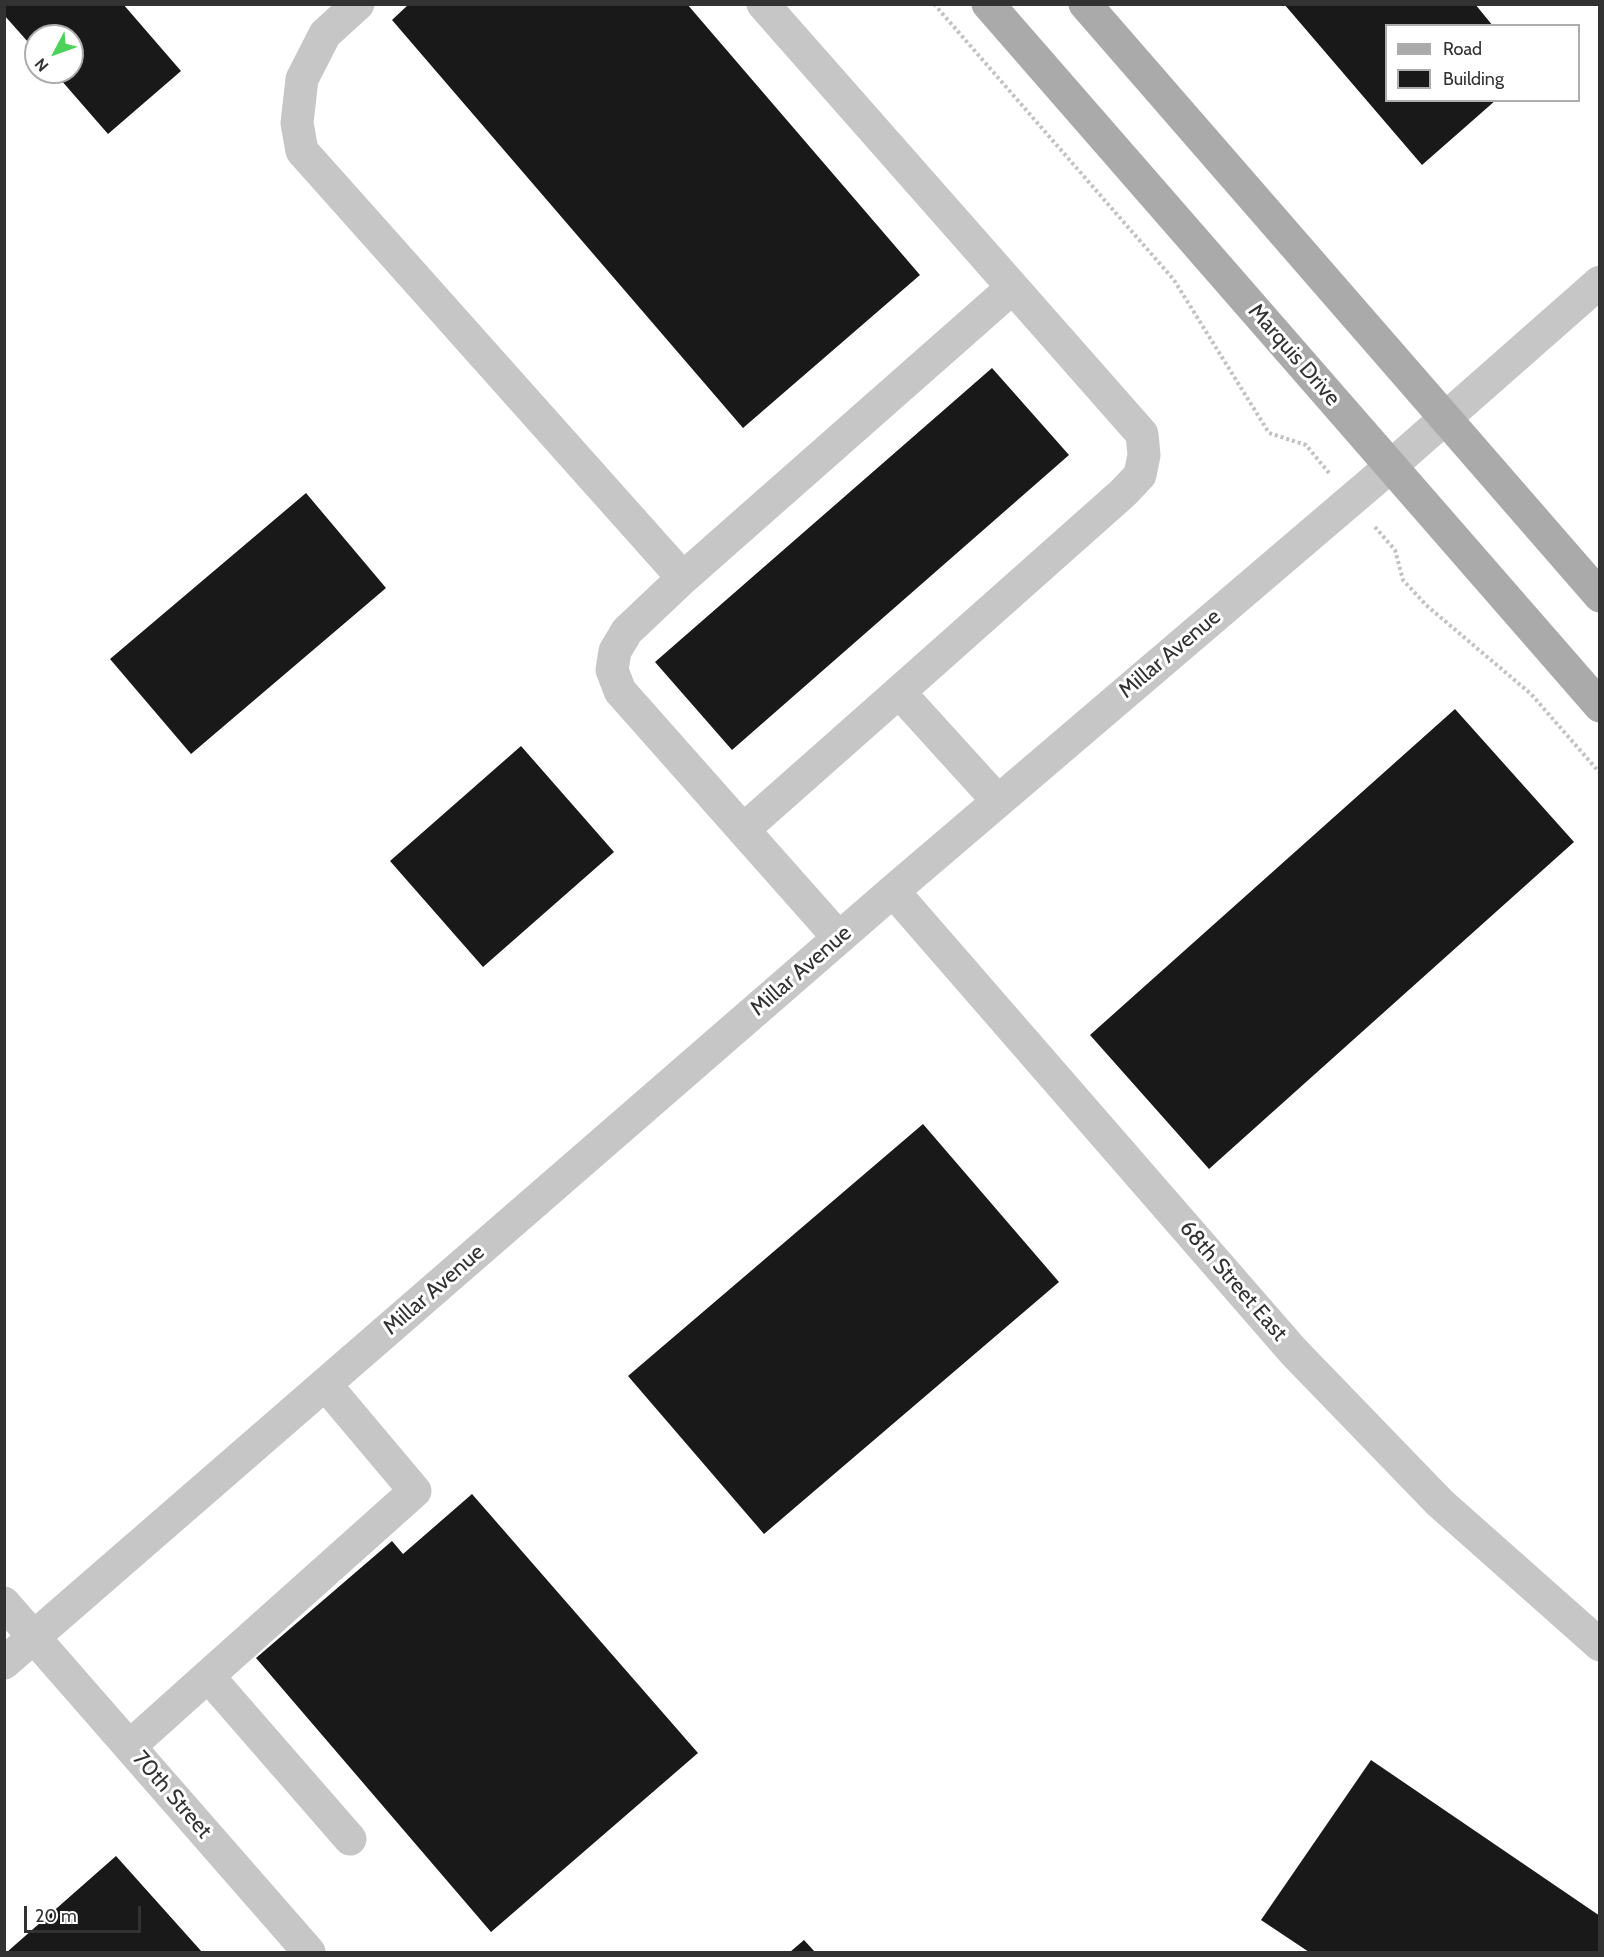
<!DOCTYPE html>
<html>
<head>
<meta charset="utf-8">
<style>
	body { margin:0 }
	#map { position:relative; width:1604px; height:1957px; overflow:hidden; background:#fff; font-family:Cabin,sans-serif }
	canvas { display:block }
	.frame { position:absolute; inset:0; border:6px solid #323232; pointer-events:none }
	.legend { position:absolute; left:1385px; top:24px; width:195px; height:78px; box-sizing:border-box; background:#fff; border:2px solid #adadad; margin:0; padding:8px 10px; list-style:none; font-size:18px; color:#323232 }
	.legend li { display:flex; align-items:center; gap:12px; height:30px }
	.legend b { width:30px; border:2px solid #adadad }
	.north { position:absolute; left:24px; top:24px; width:60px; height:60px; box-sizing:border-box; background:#fff; border:2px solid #adadad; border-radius:50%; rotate:229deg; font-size:16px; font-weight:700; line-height:24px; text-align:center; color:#323232 }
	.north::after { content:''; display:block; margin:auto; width:21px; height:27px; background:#4ad358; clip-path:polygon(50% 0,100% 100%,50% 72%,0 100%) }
	.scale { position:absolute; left:24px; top:1906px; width:117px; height:27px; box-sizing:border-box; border:3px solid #323232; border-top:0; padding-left:8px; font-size:18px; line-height:21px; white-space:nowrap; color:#323232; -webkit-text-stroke:4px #fff; paint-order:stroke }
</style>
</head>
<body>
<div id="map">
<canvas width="1604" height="1957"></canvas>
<div class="frame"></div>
<ul class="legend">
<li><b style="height:8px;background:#aaa"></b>Road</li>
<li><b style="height:16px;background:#191919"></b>Building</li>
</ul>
<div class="north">N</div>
<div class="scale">20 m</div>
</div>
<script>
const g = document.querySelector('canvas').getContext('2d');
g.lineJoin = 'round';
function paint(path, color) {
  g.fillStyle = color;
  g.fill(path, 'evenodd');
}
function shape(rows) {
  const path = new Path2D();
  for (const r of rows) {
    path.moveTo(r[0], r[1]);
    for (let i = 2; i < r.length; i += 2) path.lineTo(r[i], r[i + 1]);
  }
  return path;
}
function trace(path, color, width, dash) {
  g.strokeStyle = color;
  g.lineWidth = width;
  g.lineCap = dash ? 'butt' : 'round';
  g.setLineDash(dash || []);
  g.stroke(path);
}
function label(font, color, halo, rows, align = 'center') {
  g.font = font + ' Cabin,sans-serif';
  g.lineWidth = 6;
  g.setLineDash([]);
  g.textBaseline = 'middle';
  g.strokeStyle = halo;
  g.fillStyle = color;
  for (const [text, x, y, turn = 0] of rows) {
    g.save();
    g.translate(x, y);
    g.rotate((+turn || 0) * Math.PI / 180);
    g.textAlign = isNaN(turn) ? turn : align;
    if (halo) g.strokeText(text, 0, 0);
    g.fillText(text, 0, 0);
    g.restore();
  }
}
paint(shape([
	[4,4,123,4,181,71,108,134,54,72,72,72,72,36,36,36,36,51,4,15],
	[409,4,687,4,920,275,743,428,392,20],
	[1284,4,1475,4,1493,26,1386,26,1386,100,1496,100,1422,165],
	[992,368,1069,455,732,750,655,662],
	[306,493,386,588,191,754,110,659],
	[1455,709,1574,842,1209,1169,1090,1035],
	[521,746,614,852,483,967,390,861],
	[923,1124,1059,1282,764,1534,628,1376],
	[472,1494,698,1753,491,1932,256,1658,392,1541,403,1554],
	[1371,1760,1600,1916,1600,1952,1309,1952,1261,1920],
	[116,1856,202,1952,7,1952],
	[804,1940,815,1952,790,1952]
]), '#191919');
trace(shape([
	[934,4,1174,280,1269,433,1306,445,1329,473],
	[1375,527,1395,550,1403,580,1426,605,1531,694,1600,773]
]), '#c2c2c2', 4, [3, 3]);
trace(shape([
	[358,4,325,34,302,79,297,123,302,151,683,578,627,631,615,651,612,670,620,691,839,938],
	[763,4,1142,434,1144,455,1140,475,1123,493,899,692,998,801],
	[683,578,1012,288],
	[743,830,899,692],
	[893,891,1293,1351,1440,1503,1600,1645],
	[325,1384,415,1491,208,1676,350,1839],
	[4,1603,309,1952],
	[4,1663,893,891,1391,466,1600,282],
	[130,1746,208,1676]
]), '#c6c6c6', 33);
trace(shape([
	[988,4,1600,706],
	[1085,4,1600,596]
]), '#aaa', 33);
label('22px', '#323232', '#fff', [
	["Marquis Drive",1294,355,49],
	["Millar Avenue",1170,654,-40],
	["Millar Avenue",801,971,-41],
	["68th Street East",1233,1281,49],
	["Millar Avenue",434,1290,-41],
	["70th Street",172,1795,49]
]);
</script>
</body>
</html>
